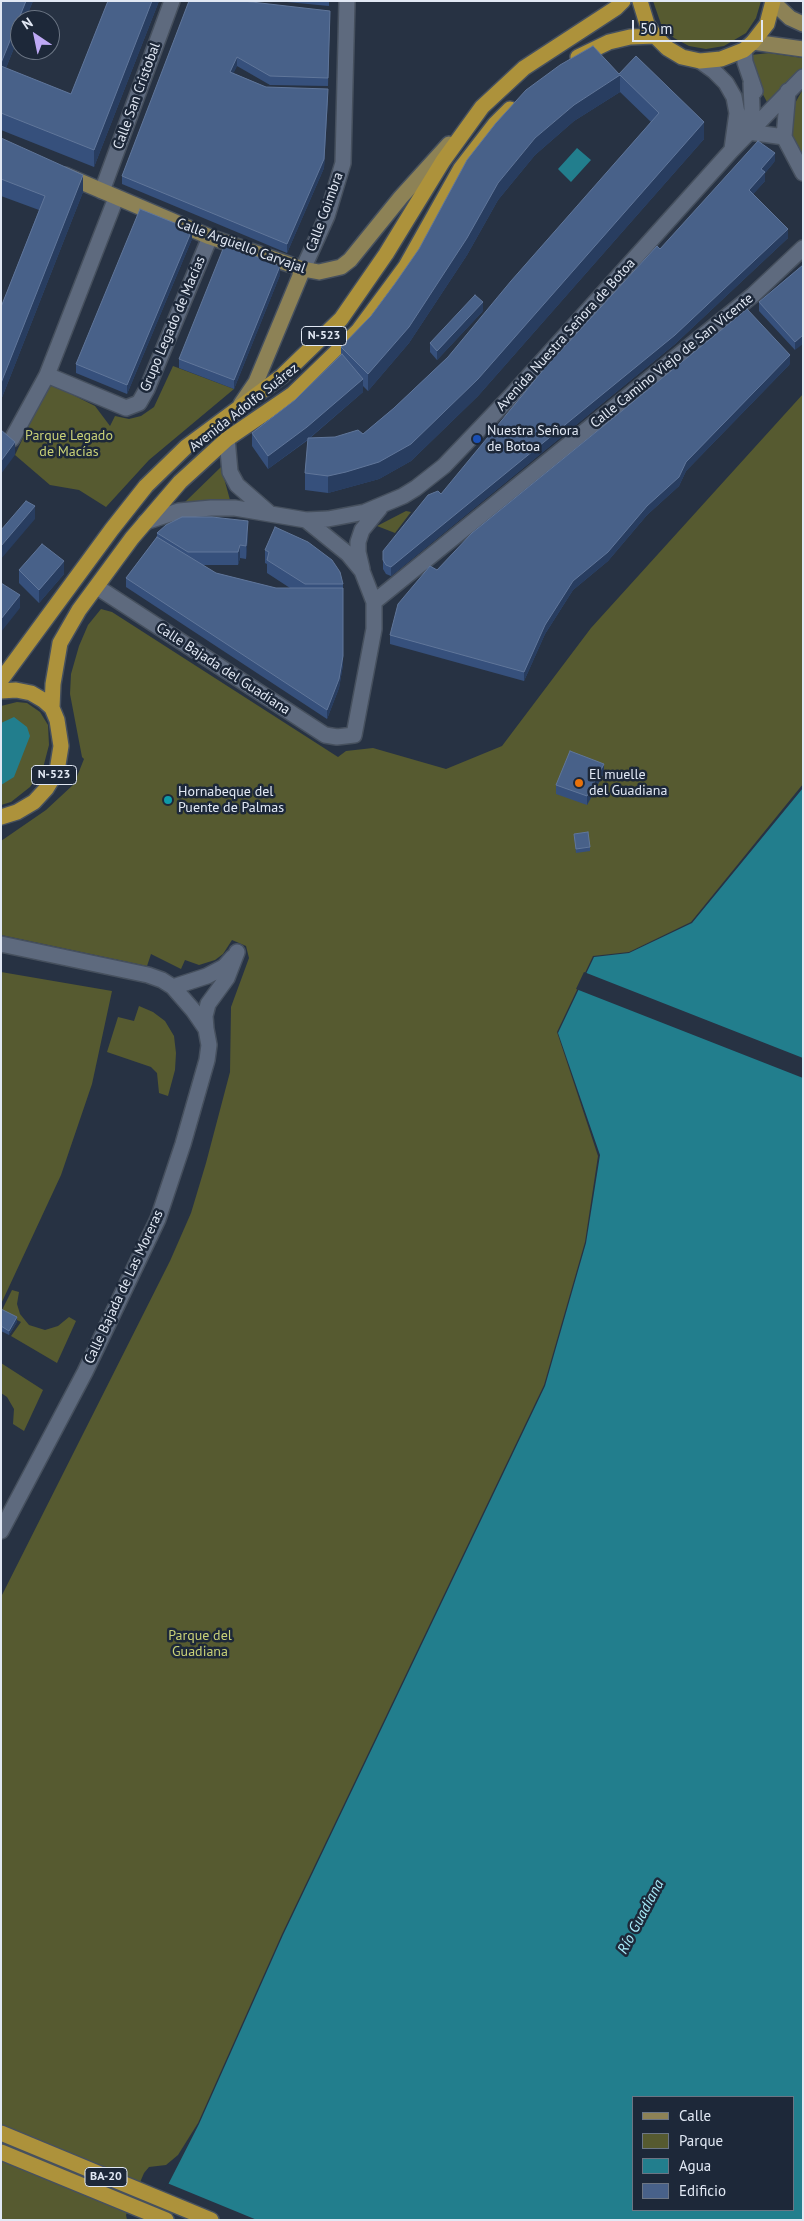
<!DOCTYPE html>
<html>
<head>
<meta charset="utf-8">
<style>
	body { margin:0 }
	#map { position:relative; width:804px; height:2221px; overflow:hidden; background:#273243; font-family:"PT Sans",sans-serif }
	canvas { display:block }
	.frame { position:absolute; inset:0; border:2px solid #e1e8f4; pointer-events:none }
	.legend { position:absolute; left:632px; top:2096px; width:162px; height:115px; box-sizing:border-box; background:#1d2839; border:1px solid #6b7584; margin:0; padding:6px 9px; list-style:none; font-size:15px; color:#e1e8f4 }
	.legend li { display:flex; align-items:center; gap:10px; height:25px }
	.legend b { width:25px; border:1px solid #6b7584 }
	.north { position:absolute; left:10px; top:10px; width:50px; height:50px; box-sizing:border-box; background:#1d2839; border:1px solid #6b7584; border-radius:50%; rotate:326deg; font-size:14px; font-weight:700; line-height:20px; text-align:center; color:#e1e8f4 }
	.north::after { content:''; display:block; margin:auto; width:18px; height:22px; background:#bea9f5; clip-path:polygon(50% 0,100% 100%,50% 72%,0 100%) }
	.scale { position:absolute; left:632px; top:20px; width:131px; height:22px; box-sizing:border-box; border:2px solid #e1e8f4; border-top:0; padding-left:6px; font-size:15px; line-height:18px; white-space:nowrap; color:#e1e8f4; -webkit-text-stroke:4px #1d2839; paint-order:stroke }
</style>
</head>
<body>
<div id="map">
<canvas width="804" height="2221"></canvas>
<div class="frame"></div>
<ul class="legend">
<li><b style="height:6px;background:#8d8256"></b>Calle</li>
<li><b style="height:14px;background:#565a30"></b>Parque</li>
<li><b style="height:14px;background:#227e8d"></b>Agua</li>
<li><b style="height:14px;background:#486189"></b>Edificio</li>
</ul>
<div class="north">N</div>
<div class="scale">50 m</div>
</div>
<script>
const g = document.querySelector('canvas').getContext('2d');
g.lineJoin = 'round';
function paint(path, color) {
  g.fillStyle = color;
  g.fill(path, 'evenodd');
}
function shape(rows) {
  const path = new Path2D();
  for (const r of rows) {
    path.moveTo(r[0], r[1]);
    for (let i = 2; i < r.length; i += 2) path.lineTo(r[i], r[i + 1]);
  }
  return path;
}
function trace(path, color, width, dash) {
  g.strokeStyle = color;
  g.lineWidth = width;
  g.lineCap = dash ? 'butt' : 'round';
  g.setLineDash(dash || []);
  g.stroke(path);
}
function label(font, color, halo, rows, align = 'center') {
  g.font = font + ' "PT Sans",sans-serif';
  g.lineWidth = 5;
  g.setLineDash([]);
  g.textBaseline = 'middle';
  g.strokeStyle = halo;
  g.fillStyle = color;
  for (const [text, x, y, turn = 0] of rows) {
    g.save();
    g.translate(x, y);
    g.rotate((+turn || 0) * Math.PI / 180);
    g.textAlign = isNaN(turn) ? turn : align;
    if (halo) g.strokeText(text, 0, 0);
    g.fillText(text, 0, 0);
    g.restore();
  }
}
paint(shape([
	[653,1,761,1,756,18,746,33,724,46,706,49,689,46,674,38,661,24],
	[769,53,803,58,803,68,767,102,753,76,751,55],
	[803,89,803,158,793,138,791,125,794,105],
	[173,366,234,389,149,460,106,507,79,490,50,485,15,455,49,383,95,406,110,426,115,416,129,419,141,416,154,407],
	[803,394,803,784,691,922,629,952,593,956,557,1032,598,1156,585,1242,544,1385,282,1934,198,2123,178,2155,166,2165,149,2167,144,2173,126,2215,127,2220,1,2220,1,1597,170,1261,191,1213,206,1163,230,1072,231,1007,249,958,246,946,232,940,223,954,215,960,199,965,185,960,181,969,151,954,147,966,1,935,1,841,46,810,74,784,84,759,82,757,70,694,71,674,79,646,88,625,101,609,112,612,338,757,346,751,373,748,446,769,502,746,591,628],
	[221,467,230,500,184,503],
	[406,511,411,512,395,533,377,526],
	[17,702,27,703,40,712,48,725,49,745,43,768,30,787,11,802,1,805,1,706],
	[1,972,112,991,92,1084,61,1175,1,1304],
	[139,1006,153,1012,165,1021,174,1036,176,1053,175,1070,168,1096,159,1093,157,1073,151,1067,107,1052,118,1017,134,1021],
	[12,1290,19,1292,17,1304,20,1314,29,1325,45,1330,58,1326,69,1317,76,1321,57,1363,11,1336,21,1322,1,1312],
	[1,1363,43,1390,24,1431,13,1424,14,1409,7,1397,1,1393]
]), '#565a30');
paint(shape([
	[577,148,591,160,571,182,558,169],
	[14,717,27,727,30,736,14,777,1,785,1,723],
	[803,788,803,2220,150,2220,199,2124,283,1935,545,1386,586,1243,600,1155,558,1033,594,957,629,953,692,923],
	[633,2097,793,2097,793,2210,633,2210]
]), '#227e8d');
paint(shape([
	[584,972,803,1058,803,1078,576,989],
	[167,2183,257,2220,148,2220]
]), '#273243');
const minor = shape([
	[744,50,745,62,755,91],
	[700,61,714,71,726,83,734,97,737,113,732,149],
	[751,83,752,109,749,132,784,137],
	[788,91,784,137,803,173],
	[102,191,172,1],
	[303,269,327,216,343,163,347,1],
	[47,375,126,408,139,403,147,389,210,237],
	[12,439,47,375,116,198],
	[227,439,230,472,237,485,268,512],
	[145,522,179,511,211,508,235,508,306,520,328,519,365,512,403,496,416,488,444,466,510,397,731,151,803,77],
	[362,569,358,552,358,542,362,530,380,508],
	[97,587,325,735,337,737,354,735,374,629,374,602,362,571,348,554,306,520],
	[374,602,753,295,803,248],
	[1,944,148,975,162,980,173,987,193,1010,206,1029,209,1045,207,1060,183,1144,158,1219,85,1372,1,1531],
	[173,987,207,976,224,967,233,957],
	[206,1029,205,1016,208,1004,227,978,237,952]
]);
const major = shape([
	[773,2,790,18,803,24],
	[753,42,803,49],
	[65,175,210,237,303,269,319,272,341,267,350,260,401,197,449,144],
	[241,404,256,382,303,269]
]);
const highway = shape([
	[640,1,647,24,655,36,667,48,682,57,700,61,721,59,744,50,753,42,767,24,773,1],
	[578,57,609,42,630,37,655,36],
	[1,680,112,529,146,486,186,447,282,376,341,319,386,254,443,161,482,107,524,68,616,8,623,1],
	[1,691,16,690,31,693,43,700,52,708,57,720,61,746,57,771,46,789,34,802,17,812,1,817],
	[52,708,53,684,60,643,79,610,132,538,180,482,227,439,293,394,358,331,406,266,461,168,495,124,510,109],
	[1,2133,211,2220],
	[1,2152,166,2220]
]);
trace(minor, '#46505e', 18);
trace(major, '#46505e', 18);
trace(highway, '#46505e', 18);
trace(minor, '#5e6a7e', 15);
trace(major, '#8d8256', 15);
trace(highway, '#ad923b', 15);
paint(shape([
	[1,1,33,1,25,20,20,20,20,33,6,68,71,94,108,1,159,1,94,167,1,130],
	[189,1,330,11,328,86,270,85,237,66,233,73,266,87,328,98,324,168,287,253,122,184,122,176],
	[276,1,329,1,329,6],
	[619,74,704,139,478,396,411,461,379,479,328,493,305,490,305,473,308,440,268,469,252,446,252,433,295,400,341,354,341,347,371,316,394,285],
	[620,92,651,122,448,357,394,408,363,434,335,437,310,438,363,392,363,386,368,391,409,343,467,255,498,200,535,155,574,121],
	[1,138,83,192,1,400,1,307,39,210,1,196],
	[775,161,765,173,765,181,753,194,788,238,675,344,391,576,386,574,383,569,383,551,441,494,660,249],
	[192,239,127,394,76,373,76,364],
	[803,265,795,350,759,311,759,302],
	[280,275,234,389,179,368,179,359],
	[483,311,437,360,430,352,430,343],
	[790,364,686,471,679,486,647,515,608,561,573,590,545,634,524,681,390,644,390,635,437,570],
	[157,533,248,534,246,559,240,558,238,565,203,565,216,573,276,588,290,588,267,573,267,564,265,563,265,550,343,584,343,665,339,688,327,719,126,587,126,578,157,537],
	[19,570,64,574,39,603,19,583],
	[604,773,587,805,556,794,556,785],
	[574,834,590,847,590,851,576,853],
	[1,1309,17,1322,9,1335,1,1331]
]), '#36507c');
paint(shape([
	[26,1,33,1,25,20,20,20,20,33,1,80,1,63],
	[152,1,159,1,94,167,94,150],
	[237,57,237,66,230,81,230,72],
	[620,75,620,92,574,121,535,155,498,200,467,255,409,343,368,391,368,374,498,183,535,138,574,105],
	[328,89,324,168,287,253,287,244],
	[704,122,704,139,478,396,411,461,379,479,328,493,328,476],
	[775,153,775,161,765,173,765,181,749,199,749,190,761,169],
	[83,175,83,192,1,400,1,383],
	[788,229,788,238,675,344,391,576,391,567],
	[192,230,192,239,127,394,127,385],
	[280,266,280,275,234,389,234,380],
	[483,302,483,311,437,360,437,351],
	[803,335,803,344,795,350,795,342],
	[790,355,790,364,686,471,679,486,647,515,608,561,573,590,545,634,524,681,524,672,545,625,573,581,686,462],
	[363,379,363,392,307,440,268,469,268,456],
	[15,442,15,455,1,474,1,461],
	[35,506,35,519,1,559,1,546],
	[248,521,248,534,246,559,246,546],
	[240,545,240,558,238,565,238,552],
	[64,561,64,574,39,603,39,590],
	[20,595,20,608,1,632,1,619],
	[343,656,343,665,339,688,327,719,327,710],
	[604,764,604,773,587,805,587,796],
	[17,1317,17,1322,9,1335,9,1331]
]), '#283d60');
const building = shape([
	[1,1,26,1,1,63,1,1],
	[108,1,152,1,94,150,1,113,1,66,71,94,108,1],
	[189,1,243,1,330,11,328,78,270,76,237,57,230,72,266,87,328,89,324,159,287,244,122,176,189,1],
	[593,46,619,74,636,56,704,122,478,379,411,444,379,462,346,472,328,476,305,473,308,438,335,437,358,430,363,434,394,408,448,357,511,281,659,113,620,75,574,105,535,138,498,183,467,238,409,327,368,374,341,347,371,316,394,285,419,249,467,160,496,123,526,90,560,65,593,46],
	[1,138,83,175,1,383,1,307,45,196,1,179,1,138],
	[758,141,775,153,761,169,765,172,749,190,788,229,675,335,391,567,386,565,383,560,383,551,428,495,438,491,441,494,544,369,657,246,660,249,758,141],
	[140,209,192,230,127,385,76,364,140,209],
	[225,244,280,266,234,380,179,359,225,244],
	[803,265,803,335,795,342,759,302,803,265],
	[475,295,483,302,437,351,430,343,475,295],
	[747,309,790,355,686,462,679,477,647,506,608,552,573,581,545,625,524,672,390,635,398,604,430,566,437,570,472,533,747,309],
	[342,354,363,379,307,427,268,456,252,433,295,400,342,354],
	[1,430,15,442,1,461,1,430],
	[26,501,35,506,1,546,1,530,26,501],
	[182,517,212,517,248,521,246,546,240,545,238,552,188,552,157,533,166,525,182,517],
	[275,527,308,542,332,560,340,572,343,584,305,584,267,560,269,552,265,550,275,527],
	[157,537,216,573,276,588,343,588,343,656,339,679,327,710,126,578,157,537],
	[42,544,64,561,39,590,19,570,42,544],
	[1,583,20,595,1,619,1,583],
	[570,751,604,764,587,796,556,785,570,751],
	[588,832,590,847,576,849,574,834,588,832],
	[1,1309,17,1317,9,1331,1,1326,1,1309]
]);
paint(building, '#486189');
trace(building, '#60769a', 1);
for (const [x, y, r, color] of [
	[477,439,5,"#1a4fb4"],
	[579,783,5,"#e8710a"],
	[168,800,5,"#0f9aa8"]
]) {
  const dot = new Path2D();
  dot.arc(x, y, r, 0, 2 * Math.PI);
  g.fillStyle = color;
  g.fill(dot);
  trace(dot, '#1d2839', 2);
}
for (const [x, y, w] of [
	[324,336,45],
	[54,775,45],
	[106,2177,42]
]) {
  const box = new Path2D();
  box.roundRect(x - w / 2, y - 9.5, w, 19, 4);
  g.fillStyle = '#1d2839';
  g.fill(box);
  trace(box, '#e1e8f4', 1);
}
label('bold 12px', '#e1e8f4', null, [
	["N-523",324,336],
	["N-523",54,775],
	["BA-20",106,2177]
]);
label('14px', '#e1e8f4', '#1d2839', [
	["Calle San Cristobal",137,96,-70],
	["Calle Coimbra",325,212,-70],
	["Calle Argüello Carvajal",241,246,20],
	["Grupo Legado de Macías",173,324,-67],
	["Avenida Nuestra Señora de Botoa",566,335,-48],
	["Calle Camino Viejo de San Vicente",672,361,-39],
	["Avenida Adolfo Suárez",244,408,-38],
	["Calle Bajada del Guadiana",223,669,33],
	["Calle Bajada de Las Moreras",124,1287,-65]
]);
label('14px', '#e1e8f4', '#1d2839', [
	["Nuestra Señora",487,431],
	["de Botoa",487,447],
	["El muelle",589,775],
	["del Guadiana",589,791],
	["Hornabeque del",178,792],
	["Puente de Palmas",178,808]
], 'left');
label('14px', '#c9d177', '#1d2839', [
	["Parque Legado",69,436],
	["de Macías",69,452],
	["Parque del",200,1636],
	["Guadiana",200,1652]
]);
label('italic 15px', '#a9ecfa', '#1d2839', [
	["Río Guadiana",641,1917,-62]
]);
</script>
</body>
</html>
